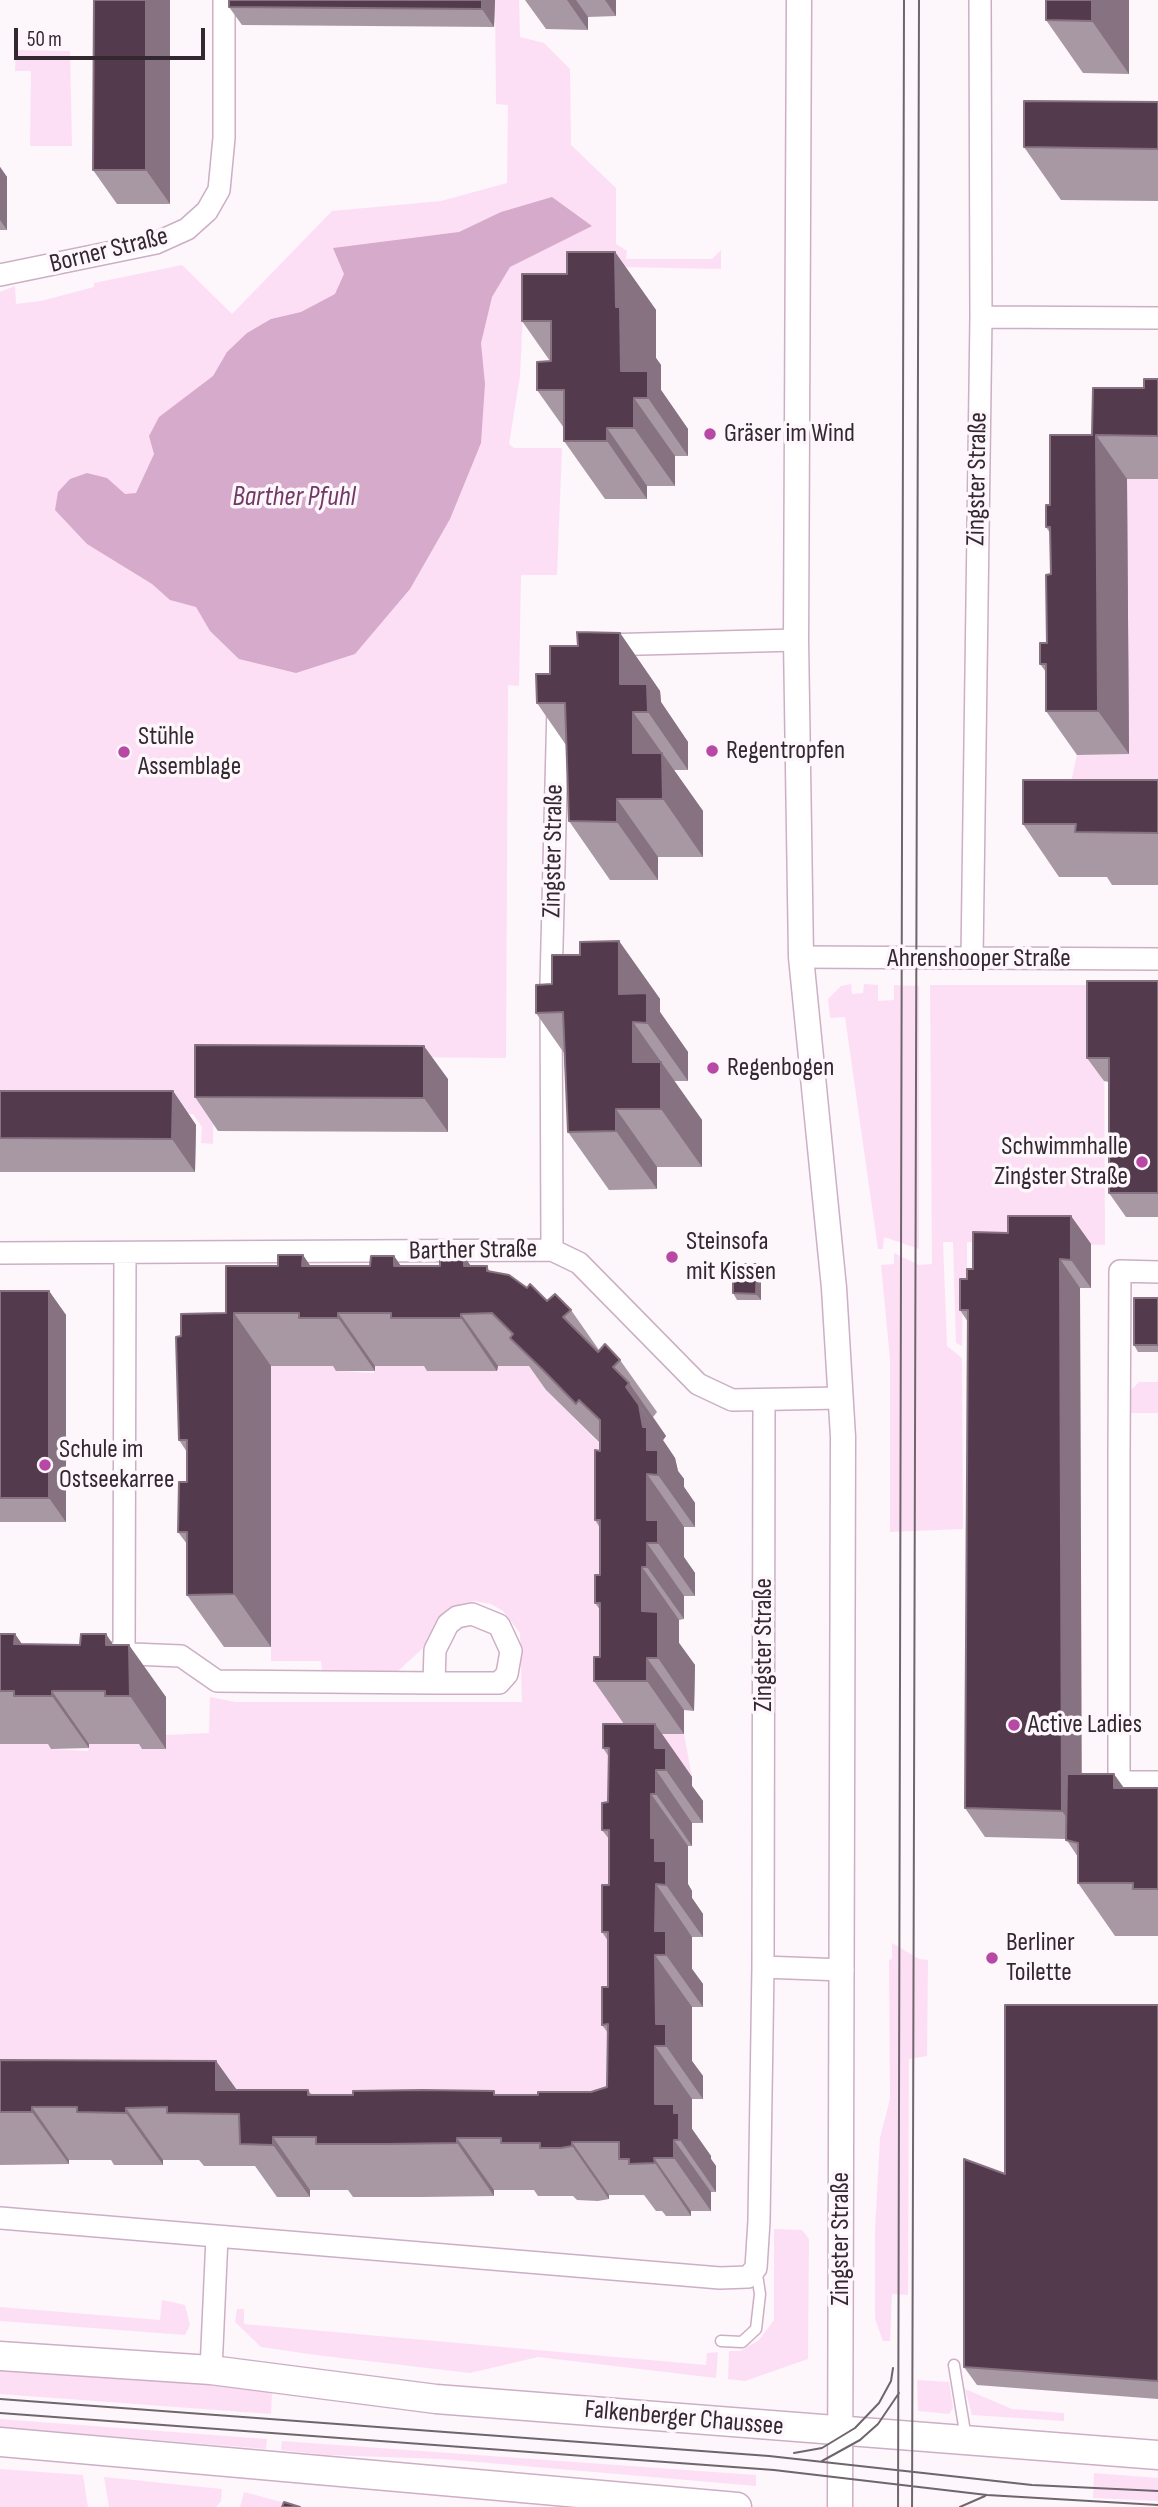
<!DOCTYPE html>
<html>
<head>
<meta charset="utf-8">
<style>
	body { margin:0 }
	#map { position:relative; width:1158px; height:2507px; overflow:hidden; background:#fdf6fb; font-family:"Sofia Sans Condensed",sans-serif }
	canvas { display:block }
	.scale { position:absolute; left:14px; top:28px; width:191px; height:32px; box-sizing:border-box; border:4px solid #332830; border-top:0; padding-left:9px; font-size:21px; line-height:24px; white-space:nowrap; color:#332830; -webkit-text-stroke:5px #fdf6fb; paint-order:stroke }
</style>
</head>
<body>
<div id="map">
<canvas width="1158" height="2507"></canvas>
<div class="scale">50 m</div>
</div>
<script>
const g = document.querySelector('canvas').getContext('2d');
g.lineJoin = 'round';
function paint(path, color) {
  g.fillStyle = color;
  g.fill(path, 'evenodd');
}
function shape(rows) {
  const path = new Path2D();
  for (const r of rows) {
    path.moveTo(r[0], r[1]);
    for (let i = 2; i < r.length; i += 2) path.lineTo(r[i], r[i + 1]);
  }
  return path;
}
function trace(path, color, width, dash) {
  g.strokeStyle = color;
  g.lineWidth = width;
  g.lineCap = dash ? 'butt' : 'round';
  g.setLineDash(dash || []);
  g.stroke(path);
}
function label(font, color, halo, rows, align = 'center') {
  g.font = font + ' "Sofia Sans Condensed",sans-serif';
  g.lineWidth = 7;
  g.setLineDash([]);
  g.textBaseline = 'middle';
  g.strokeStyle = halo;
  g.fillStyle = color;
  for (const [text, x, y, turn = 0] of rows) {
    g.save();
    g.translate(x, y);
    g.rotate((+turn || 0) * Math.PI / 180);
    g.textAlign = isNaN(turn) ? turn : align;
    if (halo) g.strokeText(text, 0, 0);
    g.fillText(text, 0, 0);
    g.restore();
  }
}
paint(shape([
	[495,0,519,0,520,37,544,43,570,69,571,145,616,188,616,244,627,251,626,259,712,259,721,250,721,269,619,267,523,314,520,376,509,444,514,448,562,448,557,575,521,575,519,686,508,685,506,1058,254,1056,214,1074,213,1144,201,1143,202,1127,193,1114,0,1113,0,292,15,286,16,304,41,301,94,287,94,283,182,265,232,314,332,211,441,201,507,183,508,105,496,104],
	[16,50,70,51,72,146,30,146,31,71,15,71],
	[1127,479,1158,479,1158,836,1060,832,1077,755,1128,754],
	[851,984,852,994,863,993,864,984,878,985,878,1001,894,1000,894,985,919,986,919,1249,884,1237,883,1249,878,1249,845,1017,830,1018,828,999,841,986],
	[930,985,1149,985,1104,1005,1105,1245,967,1242,967,1291,963,1295,962,1346,956,1343,953,1242,943,1242,947,1346,962,1358,963,1529,890,1532,890,1359,881,1265,894,1264,894,1253,919,1265,932,1264],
	[530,1362,547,1391,612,1456,632,1734,684,1734,692,1777,640,1776,644,2144,0,2112,0,1744,51,1744,52,1749,88,1751,89,1744,142,1744,166,1735,209,1733,210,1697,235,1702,522,1702,520,1633,503,1611,491,1604,474,1601,461,1604,445,1614,421,1650,398,1671,322,1672,321,1661,271,1661,271,1366,336,1366,337,1371,374,1373,375,1366,428,1366,428,1371,497,1371,498,1366,523,1366],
	[1139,1382,1158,1382,1158,1413,1130,1413,1131,1390],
	[892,1943,919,1959,928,1960,927,2056,909,2059,908,2295,892,2294,890,2341,883,2341,875,2319,875,2230,880,2138,890,2099,889,1960,892,1959],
	[774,2229,802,2230,809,2239,808,2359,745,2381,728,2379,729,2351,740,2351,759,2340,774,2320],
	[162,2300,185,2305,190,2325,185,2335,0,2321,0,2307,160,2320],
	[237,2309,244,2309,244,2324,706,2365,707,2353,718,2352,716,2378,538,2357,470,2373,316,2355,261,2347,235,2322],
	[17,2369,200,2382,272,2392,271,2414,0,2394,0,2371],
	[917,2380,949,2382,953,2408,949,2414,918,2411],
	[965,2389,1012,2409,1064,2413,1064,2421,972,2415],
	[0,2419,267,2439,266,2449,0,2427],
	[282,2441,756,2475,756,2486,443,2459,326,2455,281,2450],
	[0,2469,83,2475,88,2507,0,2507],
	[1094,2473,1158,2478,1158,2501,1093,2498],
	[104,2477,222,2489,221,2501,216,2507,109,2507],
	[244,2492,289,2504,288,2507,240,2507]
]), '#fddff5');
paint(shape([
	[552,197,592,226,510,267,492,297,481,343,485,384,481,443,450,519,410,589,355,654,296,673,239,659,210,631,196,607,170,600,152,584,87,544,55,510,58,492,70,479,87,473,107,478,125,494,136,493,154,454,149,436,159,417,213,376,227,352,247,333,271,319,301,312,335,294,344,274,333,248,459,232,501,212]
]), '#d6aacb');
const service = shape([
	[721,2341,742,2342,756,2329,760,2294,756,2268],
	[954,2365,966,2438]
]);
const minor = shape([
	[0,275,156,243,187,229,207,211,219,190,224,138,224,0],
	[981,317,1158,318],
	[602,645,796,640],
	[801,957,1158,959],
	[972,958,981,317,980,0],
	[552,1250,551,984,558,706],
	[0,1253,552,1250,579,1263,698,1384,732,1400,841,1398],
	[1158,1272,1120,1271,1119,1453,1119,1782,1158,1782],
	[124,1652,125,1254],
	[108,1653,181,1656,217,1681,434,1683,499,1683,507,1674,511,1651,499,1625,472,1614,457,1617,448,1624,435,1650,434,1683],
	[763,1967,843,1970],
	[0,2218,720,2278,748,2277,756,2268,759,2221,763,1967,764,1401],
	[211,2370,217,2237]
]);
const tertiary = shape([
	[799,0,796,640,801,957,834,1288,843,1437,840,2507]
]);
const secondary = shape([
	[0,2356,211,2370,436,2399,1158,2455],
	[0,2442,737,2507]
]);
trace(service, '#ccafc5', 13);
trace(minor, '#ccafc5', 24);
trace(tertiary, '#ccafc5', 27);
trace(secondary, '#ccafc5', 31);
trace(service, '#fff', 10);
trace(minor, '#fff', 21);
trace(tertiary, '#fff', 24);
trace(secondary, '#fff', 28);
trace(shape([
	[0,2399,769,2456,1032,2485,1158,2491],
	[0,2413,774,2470,987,2495,1158,2505],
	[794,2453,822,2448,855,2428,879,2403,891,2381,893,2368],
	[822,2461,860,2440,878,2424,899,2393],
	[898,2507,904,0],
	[912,2507,919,0],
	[960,2507,985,2496]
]), '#6f656d', 2);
paint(shape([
	[94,0,170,204,117,204,93,170],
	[229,0,495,0,494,27,242,25,229,7],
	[525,0,616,0,616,16,588,17,588,30,546,29],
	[1129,0,1129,74,1083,73,1046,20],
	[1158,102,1158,201,1061,200,1024,147],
	[0,167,7,177,7,230,0,230],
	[615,252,656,310,656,358,661,365,661,390,688,429,688,456,675,456,675,486,647,486,647,499,605,499,564,441,564,428,537,390,550,361,522,321,567,274],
	[1158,379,1158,479,1127,479,1129,754,1077,755,1046,711,1046,672,1040,664,1047,643,1051,574,1050,533,1046,527,1050,505,1092,435,1144,388],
	[620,633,660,691,661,702,688,742,688,770,674,770,703,811,703,857,658,857,658,880,610,880,569,821,566,745,537,703,550,674,578,646],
	[1158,780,1158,885,1112,885,1107,877,1059,877,1023,824],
	[619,941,660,999,660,1012,688,1052,688,1081,674,1081,702,1120,702,1167,657,1167,657,1189,609,1190,568,1132,564,1053,536,1013,552,984,580,955],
	[1158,981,1158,1217,1126,1217,1109,1193,1109,1082,1104,1081,1087,1058],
	[448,1079,448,1132,218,1131,195,1097],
	[0,1091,173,1091,196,1125,195,1172,0,1172],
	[1071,1216,1091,1244,1091,1288,1080,1288,1081,1774,1124,1788,1158,1788,1158,1936,1115,1936,1078,1883,1078,1857,1066,1839,985,1837,965,1808,968,1322,960,1310,967,1279,973,1269,1008,1233],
	[303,1255,310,1266,370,1266,394,1256,401,1266,487,1266,490,1272,547,1301,571,1310,599,1350,620,1360,657,1412,653,1417,666,1436,663,1440,675,1458,678,1471,684,1479,684,1487,695,1503,695,1527,684,1527,684,1558,695,1573,695,1596,684,1596,684,1619,679,1620,679,1643,695,1665,694,1711,684,1710,684,1734,662,1734,692,1777,692,1786,703,1801,703,1823,692,1823,692,1846,688,1846,688,1884,692,1891,692,1898,703,1914,703,1937,692,1937,692,1969,703,1984,703,2007,692,2007,692,2061,703,2076,703,2099,692,2099,692,2129,711,2156,711,2159,716,2166,716,2192,711,2192,711,2211,691,2211,691,2216,666,2216,662,2211,656,2211,644,2195,609,2195,609,2199,598,2201,577,2200,573,2196,538,2196,534,2190,494,2190,494,2196,423,2197,353,2197,348,2190,310,2190,310,2197,277,2197,255,2166,204,2166,199,2160,163,2160,163,2165,114,2165,111,2160,69,2160,69,2164,0,2165,0,2060,216,2061,237,2090,308,2090,312,2095,538,2095,591,2092,607,2087,608,2033,602,2025,608,1987,608,1941,602,1932,609,1885,609,1839,602,1830,608,1802,609,1757,603,1748,624,1724,594,1681,600,1657,600,1610,595,1603,600,1575,600,1528,595,1520,600,1443,546,1390,529,1366,498,1366,497,1371,427,1371,424,1366,375,1366,375,1371,336,1371,333,1366,271,1366,271,1647,224,1647,187,1595,187,1544,178,1532,187,1482,187,1452,179,1440,181,1336,226,1313,278,1266],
	[761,1270,761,1300,737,1300,733,1293],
	[0,1291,49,1291,66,1315,66,1522,0,1522],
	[1158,1298,1158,1352,1138,1352,1134,1345],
	[0,1634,15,1634,22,1645,113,1645,166,1697,166,1749,142,1749,139,1744,89,1744,89,1748,51,1749,48,1744,0,1744],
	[1158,2005,1158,2399,977,2385,964,2367,1005,2174]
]), '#a898a4');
paint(shape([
	[146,0,170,0,170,204,146,170],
	[482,0,495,0,494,27,482,9],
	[567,0,576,0,588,17,588,30],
	[605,0,616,0,616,16],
	[1092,0,1129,0,1129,74,1092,21],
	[0,167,7,177,7,230,0,220],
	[615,252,656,310,656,358,661,365,661,390,688,429,688,456,648,398,621,371,616,307],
	[634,398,675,456,675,486,634,428],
	[607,428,647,486,647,499,607,441],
	[1096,435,1127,479,1129,754,1098,711],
	[620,633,660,691,661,702,688,742,688,770,648,712,620,684],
	[633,712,703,811,703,857,663,799,633,753],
	[617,799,658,857,658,880,617,822],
	[619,941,660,999,660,1012,688,1052,688,1081,647,1023,619,994],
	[633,1022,702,1120,702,1167,661,1109,633,1062],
	[424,1046,448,1079,448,1132,424,1098],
	[173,1091,196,1125,195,1172,172,1139],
	[616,1109,657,1167,657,1189,616,1131],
	[1071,1216,1091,1244,1091,1288,1071,1260],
	[303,1255,339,1308,338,1313,375,1366,375,1371,302,1266],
	[394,1256,431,1309,394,1266],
	[464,1256,501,1309,464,1266],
	[1060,1259,1080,1288,1082,1840,1062,1811],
	[757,1264,761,1270,761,1300,756,1294],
	[49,1291,66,1315,66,1522,49,1498],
	[234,1313,271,1366,271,1647,234,1594],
	[461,1314,498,1366,497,1371,461,1318],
	[629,1383,666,1436,663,1440,626,1387],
	[639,1405,675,1458,678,1471,684,1479,684,1487,695,1503,695,1527,658,1475,647,1450],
	[647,1474,684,1527,684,1557,695,1573,695,1596,658,1543,647,1520],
	[647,1543,684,1596,684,1619,647,1567],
	[642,1567,679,1620,679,1643,695,1665,694,1711,658,1658,642,1611],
	[15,1634,51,1686,51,1697,14,1644],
	[106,1634,129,1668,129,1645,166,1697,166,1749,130,1696,106,1645],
	[647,1658,684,1710,684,1734,647,1681],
	[52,1691,89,1744,89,1748,52,1696],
	[655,1724,692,1777,692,1786,703,1801,703,1823,666,1770,655,1748],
	[656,1770,692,1823,692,1846,656,1794],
	[1114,1774,1151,1826,1114,1788],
	[651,1794,688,1846,688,1884,692,1891,692,1898,703,1914,703,1937,666,1885,655,1861,651,1838],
	[656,1884,692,1937,692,1969,703,1984,703,2007,666,1955,655,1931],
	[655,1955,692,2007,692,2061,703,2076,703,2099,666,2046,656,2024],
	[655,2046,692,2099,692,2129,711,2156,711,2159,716,2166,716,2192,655,2104],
	[216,2061,253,2113,239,2114,216,2090],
	[32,2107,69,2160,69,2164,32,2112],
	[126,2108,163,2160,163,2165,126,2113],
	[273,2137,310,2190,310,2197,273,2145],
	[457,2138,494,2190,494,2196,457,2143],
	[674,2140,711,2192,711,2211,674,2158],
	[572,2142,609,2195,609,2199,572,2146],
	[654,2158,691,2211,691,2216,655,2163]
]), '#867281');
const building = shape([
	[94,0,146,0,146,170,93,170,94,0],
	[229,0,482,0,482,9,229,7,229,0],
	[1046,0,1092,0,1092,21,1046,20,1046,0],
	[1024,101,1158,102,1158,149,1024,147,1024,101],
	[567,252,615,252,616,307,620,307,621,371,648,371,648,398,634,398,634,428,607,428,607,441,564,441,564,390,537,390,537,362,551,361,551,321,522,321,522,274,567,274,567,252],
	[1144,379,1158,379,1158,436,1096,435,1098,711,1046,711,1046,664,1040,664,1040,643,1047,643,1046,575,1051,574,1050,527,1046,527,1046,505,1050,505,1050,435,1092,435,1093,388,1144,388,1144,379],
	[577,632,620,633,620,684,647,684,648,712,633,712,633,753,662,753,663,799,617,799,617,822,569,821,565,703,537,703,536,674,550,674,550,646,578,646,577,632],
	[1023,780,1158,780,1158,833,1075,832,1076,824,1023,824,1023,780],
	[619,941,619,994,647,993,647,1023,633,1022,633,1062,661,1062,661,1109,616,1109,616,1131,568,1132,563,1012,536,1013,536,985,552,984,552,955,580,955,580,942,619,941],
	[1087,981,1158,981,1158,1193,1109,1193,1109,1058,1087,1058,1087,981],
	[195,1045,424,1046,424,1098,195,1097,195,1045],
	[0,1091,173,1091,172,1139,0,1138,0,1091],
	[1008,1216,1071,1216,1071,1260,1060,1259,1062,1811,965,1808,968,1310,960,1310,960,1279,967,1279,967,1269,973,1269,973,1232,1008,1233,1008,1216],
	[278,1255,303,1255,302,1266,370,1266,371,1256,394,1256,394,1266,440,1266,440,1256,464,1256,464,1266,487,1266,487,1271,509,1275,527,1288,530,1284,547,1301,555,1294,571,1310,563,1317,598,1352,605,1344,620,1360,613,1367,629,1383,626,1387,639,1405,643,1427,647,1427,647,1450,658,1450,658,1475,647,1474,647,1520,658,1520,658,1543,647,1543,647,1567,642,1567,642,1611,658,1612,658,1658,647,1658,647,1681,594,1681,594,1657,600,1657,600,1603,595,1603,595,1575,600,1575,600,1520,595,1520,595,1450,600,1451,600,1420,579,1400,576,1404,543,1370,510,1338,513,1334,492,1313,461,1314,461,1318,391,1318,391,1313,338,1313,338,1318,299,1318,299,1313,234,1313,234,1594,187,1595,187,1532,178,1532,179,1482,187,1482,187,1440,179,1440,176,1337,181,1336,181,1314,226,1313,226,1266,278,1266,278,1255],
	[733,1264,757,1264,756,1294,733,1293,733,1264],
	[0,1291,49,1291,49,1498,0,1498,0,1291],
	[1134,1298,1158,1298,1158,1345,1134,1345,1134,1298],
	[0,1634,15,1634,14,1644,80,1645,81,1634,106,1634,106,1645,129,1645,130,1696,105,1696,105,1691,52,1691,52,1696,14,1696,14,1691,0,1691,0,1634],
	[603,1724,655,1724,655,1748,666,1748,666,1770,656,1770,656,1794,651,1794,651,1838,655,1838,655,1861,666,1861,666,1885,656,1884,655,1931,666,1931,666,1955,655,1955,656,2024,666,2024,666,2046,655,2046,655,2104,674,2104,674,2113,679,2113,679,2140,674,2140,674,2158,654,2158,655,2163,629,2164,629,2159,619,2159,619,2142,572,2142,572,2146,561,2148,540,2148,540,2143,501,2143,501,2138,457,2138,457,2143,386,2144,316,2144,316,2137,273,2137,273,2145,240,2144,239,2114,167,2113,167,2107,126,2108,126,2113,77,2112,77,2107,32,2107,32,2112,0,2112,0,2060,216,2061,216,2090,308,2090,308,2095,353,2095,353,2091,423,2090,494,2091,494,2095,538,2095,538,2092,591,2092,607,2087,608,2024,602,2025,602,1987,608,1987,608,1932,602,1932,602,1885,609,1885,609,1830,602,1830,602,1803,608,1802,609,1748,603,1748,603,1724],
	[1067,1774,1114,1774,1114,1788,1158,1788,1158,1889,1133,1889,1133,1883,1078,1883,1078,1843,1066,1840,1067,1774],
	[1005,2005,1158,2005,1158,2381,964,2367,964,2159,1005,2174,1005,2005],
	[284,2502,300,2507,282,2507,284,2502]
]);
paint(building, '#533a4d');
trace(building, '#867281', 2);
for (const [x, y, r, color] of [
	[710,434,7,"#b848a5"],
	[712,751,7,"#b848a5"],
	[124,752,7,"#b848a5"],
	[713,1068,7,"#b848a5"],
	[1142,1162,7,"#b848a5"],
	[672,1257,7,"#b848a5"],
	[45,1465,7,"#b848a5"],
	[1014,1725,7,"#b848a5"],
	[992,1958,7,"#b848a5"]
]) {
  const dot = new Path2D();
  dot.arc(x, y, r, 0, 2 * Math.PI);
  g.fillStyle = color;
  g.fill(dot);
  trace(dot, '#fdf6fb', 2.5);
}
label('26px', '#332830', '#fdf6fb', [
	["Borner Straße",109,251,-14],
	["Zingster Straße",978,479,-89],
	["Zingster Straße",554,851,-89],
	["Ahrenshooper Straße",979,959],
	["Barther Straße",473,1251,-1],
	["Zingster Straße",764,1645,-90],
	["Zingster Straße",841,2239,-90],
	["Falkenberger Chaussee",684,2419,5]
]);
label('26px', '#332830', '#fdf6fb', [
	["Gräser im Wind",724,434],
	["Stühle",138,737],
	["Assemblage",138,767],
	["Regentropfen",726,751],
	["Regenbogen",727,1068],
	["Schwimmhalle",1128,1147,"right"],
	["Zingster Straße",1128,1177,"right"],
	["Steinsofa",686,1242],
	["mit Kissen",686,1272],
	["Schule im",59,1450],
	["Ostseekarree",59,1480],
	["Active Ladies",1028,1725],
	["Berliner",1006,1943],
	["Toilette",1006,1973]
], 'left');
label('italic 28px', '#703965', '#fdf6fb', [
	["Barther Pfuhl",294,498]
]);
</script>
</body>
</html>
